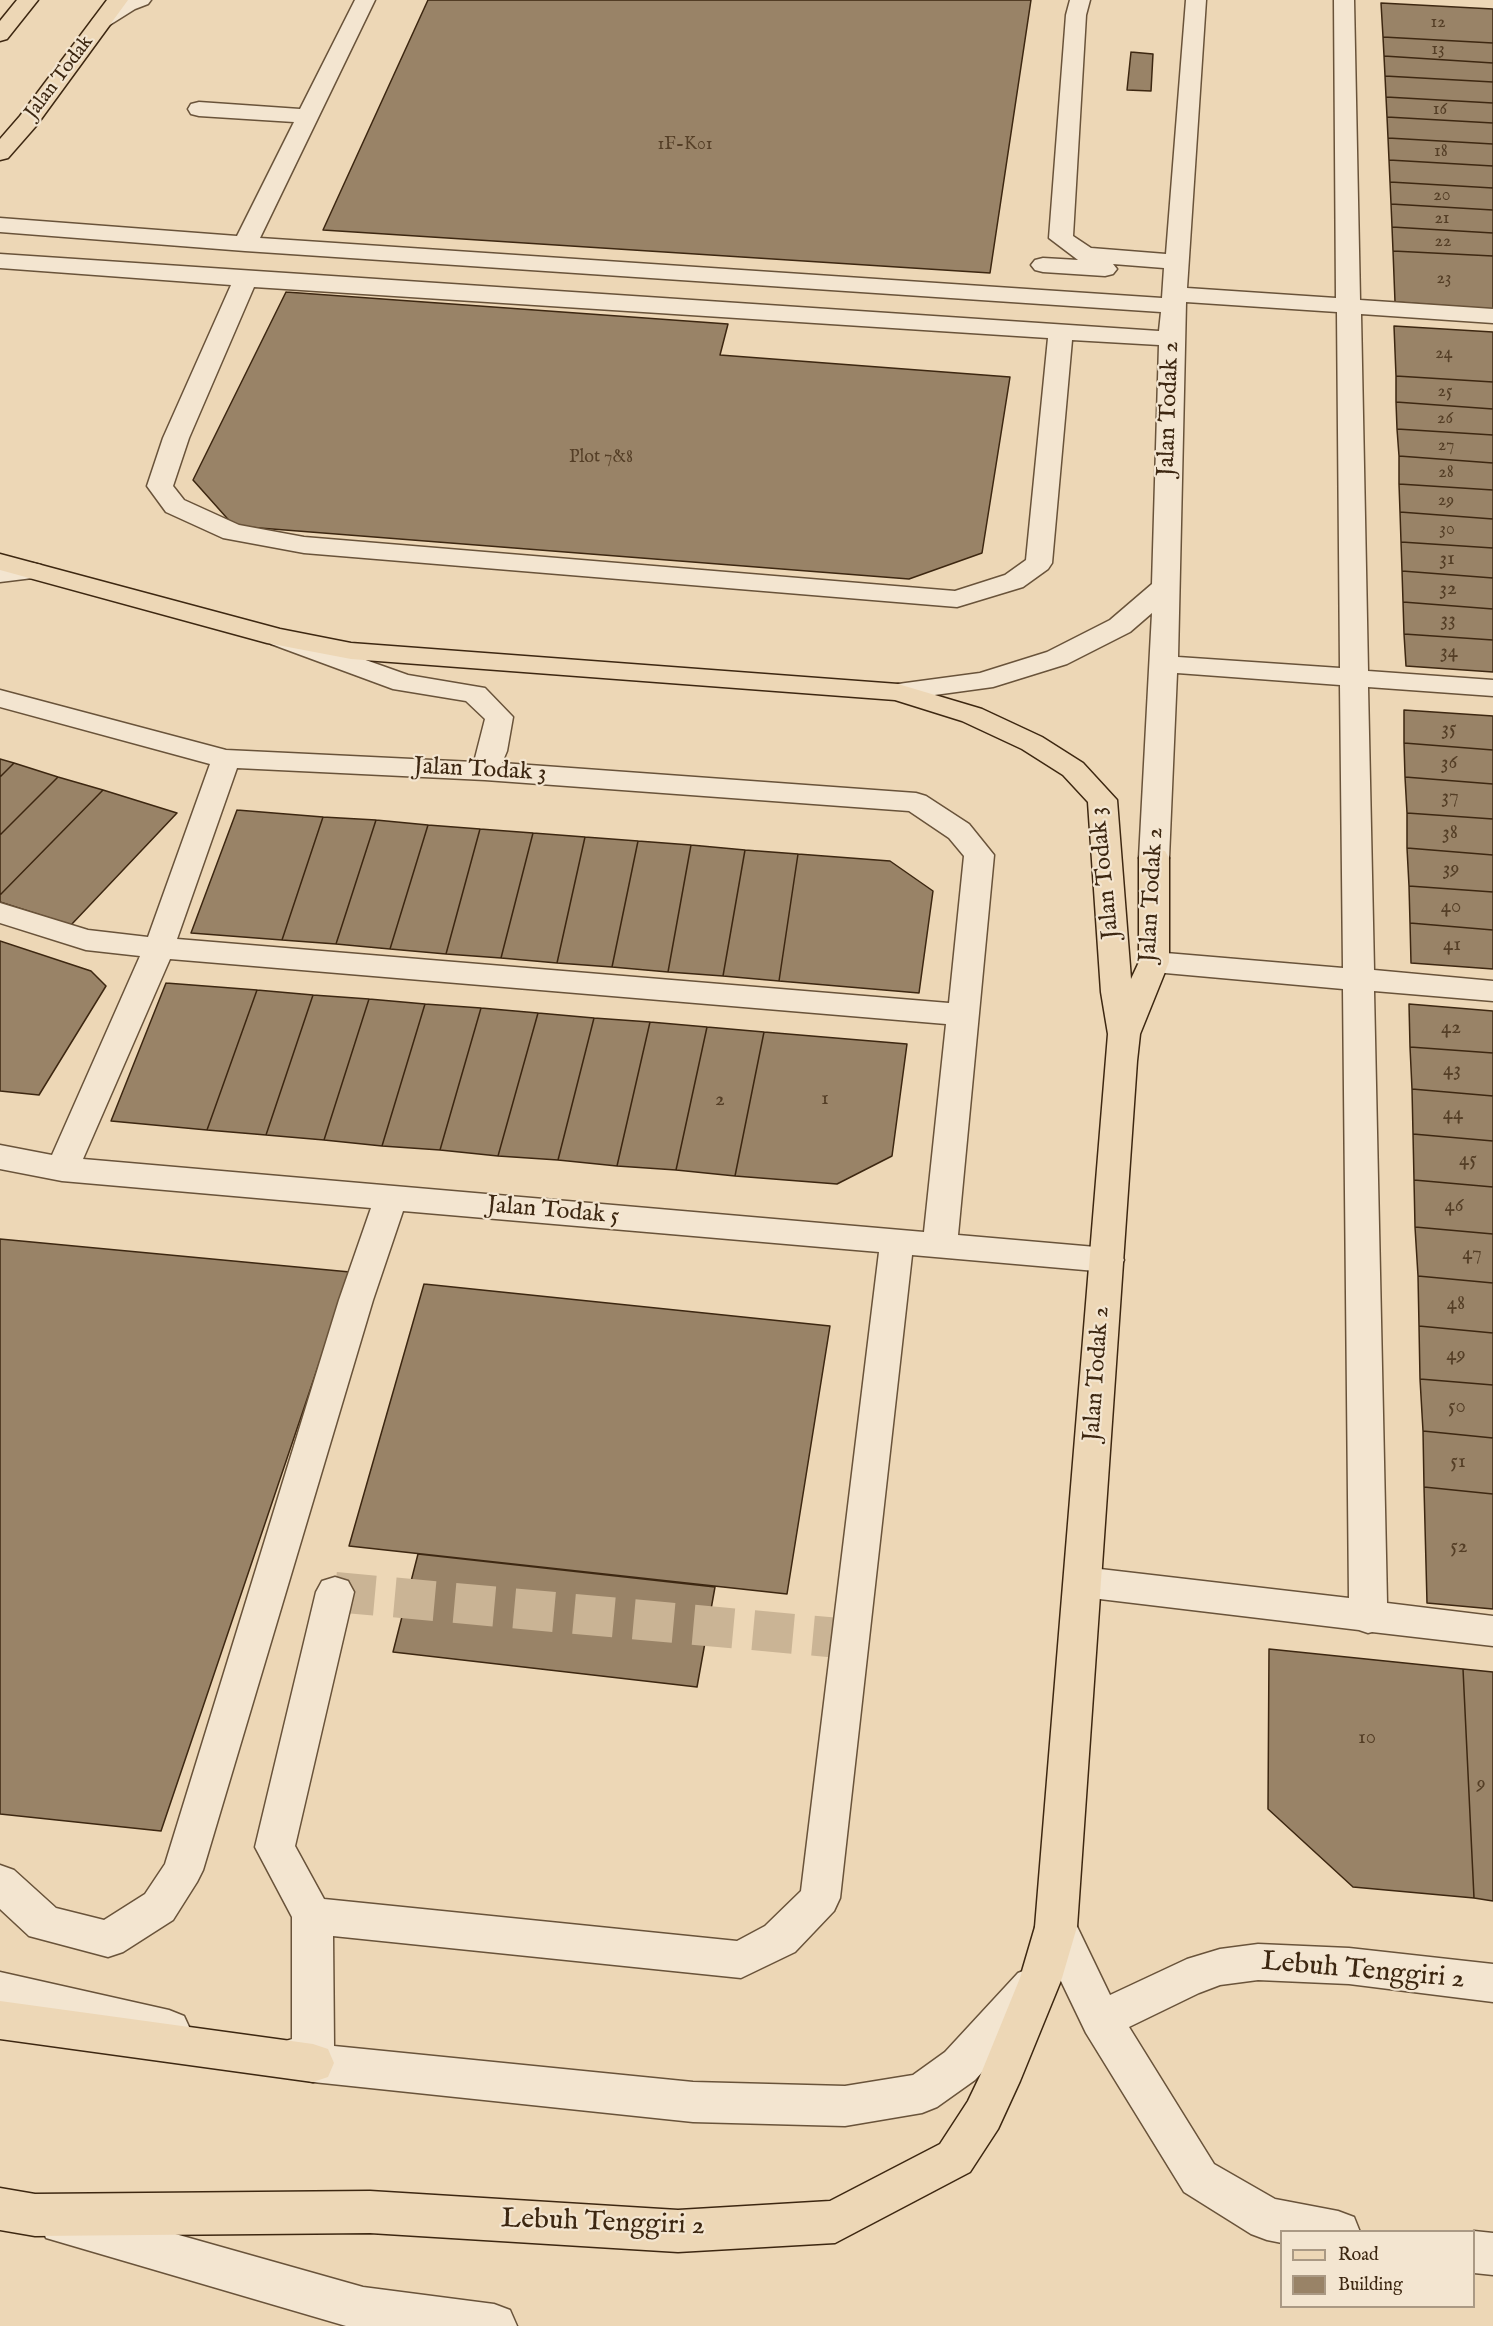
<!DOCTYPE html>
<html>
<head>
<meta charset="utf-8">
<style>
	body { margin:0 }
	#map { position:relative; width:1493px; height:2326px; overflow:hidden; background:#edd7b6; font-family:"IM FELL English",serif }
	canvas { display:block }
	.legend { position:absolute; left:1280px; top:2230px; width:195px; height:78px; box-sizing:border-box; background:#f3e5d0; border:2px solid #aa9984; margin:0; padding:8px 10px; list-style:none; font-size:18px; color:#3d2711 }
	.legend li { display:flex; align-items:center; gap:12px; height:30px }
	.legend b { width:30px; border:2px solid #aa9984 }
</style>
</head>
<body>
<div id="map">
<canvas width="1493" height="2326"></canvas>
<ul class="legend">
<li><b style="height:8px;background:#edd7b6"></b>Road</li>
<li><b style="height:16px;background:#998367"></b>Building</li>
</ul>
</div>
<script>
const g = document.querySelector('canvas').getContext('2d');
g.lineJoin = 'round';
function paint(path, color) {
  g.fillStyle = color;
  g.fill(path, 'evenodd');
}
function shape(rows) {
  const path = new Path2D();
  for (const r of rows) {
    path.moveTo(r[0], r[1]);
    for (let i = 2; i < r.length; i += 2) path.lineTo(r[i], r[i + 1]);
  }
  return path;
}
function trace(path, color, width, dash) {
  g.strokeStyle = color;
  g.lineWidth = width;
  g.lineCap = dash ? 'butt' : 'round';
  g.setLineDash(dash || []);
  g.stroke(path);
}
function label(font, color, halo, rows, align = 'center') {
  g.font = font + ' "IM FELL English",serif';
  g.lineWidth = 4.5;
  g.setLineDash([]);
  g.textBaseline = 'middle';
  g.strokeStyle = halo;
  g.fillStyle = color;
  for (const [text, x, y, turn = 0] of rows) {
    g.save();
    g.translate(x, y);
    g.rotate((+turn || 0) * Math.PI / 180);
    g.textAlign = isNaN(turn) ? turn : align;
    if (halo) g.strokeText(text, 0, 0);
    g.fillText(text, 0, 0);
    g.restore();
  }
}
const building = shape([
	[1031,0,990,273,323,230,428,0,1031,0],
	[1381,3,1493,9,1493,43,1383,37,1381,3],
	[1383,37,1493,43,1493,63,1384,56,1383,37],
	[1131,52,1153,54,1151,91,1127,90,1131,52],
	[1384,56,1493,63,1493,82,1385,76,1384,56],
	[1385,76,1493,82,1493,103,1386,97,1385,76],
	[1386,97,1493,103,1493,123,1387,117,1386,97],
	[1387,117,1493,123,1493,144,1388,138,1387,117],
	[1388,138,1493,144,1493,166,1389,160,1388,138],
	[1389,160,1493,166,1493,188,1390,182,1389,160],
	[1390,182,1493,188,1493,210,1391,204,1390,182],
	[1391,204,1493,210,1493,233,1392,227,1391,204],
	[1392,227,1493,233,1493,256,1393,251,1392,227],
	[1393,251,1493,256,1493,309,1395,302,1393,251],
	[286,292,728,324,720,355,1010,377,982,553,909,579,234,526,193,480,286,292],
	[1394,326,1493,332,1493,382,1396,376,1394,326],
	[1396,376,1493,382,1493,409,1396,402,1396,376],
	[1396,402,1493,409,1493,435,1397,429,1396,402],
	[1397,429,1493,435,1493,463,1399,456,1397,429],
	[1399,456,1493,463,1493,490,1399,484,1399,456],
	[1399,484,1493,490,1493,519,1400,512,1399,484],
	[1400,512,1493,519,1493,548,1401,542,1400,512],
	[1401,542,1493,548,1493,578,1402,571,1401,542],
	[1402,571,1493,578,1493,609,1403,602,1402,571],
	[1403,602,1493,609,1493,640,1404,634,1403,602],
	[1404,634,1493,640,1493,672,1406,666,1404,634],
	[1404,710,1493,716,1493,750,1404,743,1404,710],
	[1404,743,1493,750,1493,784,1405,777,1404,743],
	[0,759,14,763,0,777,0,759],
	[14,763,58,777,0,835,0,777,14,763],
	[58,777,103,790,0,895,0,835,58,777],
	[1405,777,1493,784,1493,819,1407,813,1405,777],
	[103,790,177,813,71,925,0,902,0,895,103,790],
	[237,810,323,817,282,940,191,933,237,810],
	[1407,813,1493,819,1493,855,1407,848,1407,813],
	[323,817,376,820,336,944,282,940,323,817],
	[376,820,428,825,390,949,336,944,376,820],
	[428,825,480,829,446,954,390,949,428,825],
	[480,829,533,833,501,958,446,954,480,829],
	[533,833,585,837,557,963,501,958,533,833],
	[585,837,638,841,612,967,557,963,585,837],
	[638,841,691,845,668,972,612,967,638,841],
	[691,845,745,850,723,976,668,972,691,845],
	[1407,848,1493,855,1493,892,1409,886,1407,848],
	[745,850,798,854,779,981,723,976,745,850],
	[798,854,890,861,933,891,919,993,779,981,798,854],
	[1409,886,1493,892,1493,930,1410,923,1409,886],
	[1410,923,1493,930,1493,969,1411,963,1410,923],
	[0,941,91,971,106,986,39,1095,0,1091,0,941],
	[166,983,257,990,207,1130,111,1121,166,983],
	[257,990,313,995,266,1135,207,1130,257,990],
	[313,995,369,999,324,1140,266,1135,313,995],
	[369,999,425,1004,382,1146,324,1140,369,999],
	[425,1004,481,1008,440,1150,382,1146,425,1004],
	[1409,1004,1493,1011,1493,1053,1410,1047,1409,1004],
	[481,1008,538,1013,498,1156,440,1150,481,1008],
	[538,1013,594,1018,558,1160,498,1156,538,1013],
	[594,1018,650,1022,617,1166,558,1160,594,1018],
	[650,1022,707,1027,676,1170,617,1166,650,1022],
	[707,1027,764,1032,735,1176,676,1170,707,1027],
	[764,1032,907,1044,892,1156,837,1184,735,1176,764,1032],
	[1410,1047,1493,1053,1493,1096,1412,1089,1410,1047],
	[1412,1089,1493,1096,1493,1141,1413,1134,1412,1089],
	[1413,1134,1493,1141,1493,1187,1414,1180,1413,1134],
	[1414,1180,1493,1187,1493,1234,1415,1227,1414,1180],
	[1415,1227,1493,1234,1493,1283,1418,1276,1415,1227],
	[0,1239,350,1272,161,1831,0,1814,0,1239],
	[1418,1276,1493,1283,1493,1333,1419,1326,1418,1276],
	[424,1284,830,1326,787,1594,349,1546,424,1284],
	[1419,1326,1493,1333,1493,1385,1420,1379,1419,1326],
	[1420,1379,1493,1385,1493,1438,1423,1431,1420,1379],
	[1423,1431,1493,1438,1493,1494,1424,1487,1423,1431],
	[1424,1487,1493,1494,1493,1609,1427,1603,1424,1487],
	[418,1554,715,1587,697,1687,393,1652,418,1554],
	[1269,1649,1463,1669,1474,1898,1353,1887,1268,1809,1269,1649],
	[1463,1669,1493,1672,1493,1901,1474,1898,1463,1669]
]);
paint(building, '#998367');
trace(building, '#3d2711', 1.5);
trace(shape([
	[335,1592,850,1639]
]), '#cab495', 40, [40, 20]);
const minor = shape([
	[151,0,148,4,135,9,108,26,101,28,94,26,91,22,94,18,122,0,151,0],
	[355,0,375,0,260,238,1162,298,1164,268,1113,264,1117,269,1113,274,1105,276,1043,272,1035,270,1031,265,1035,260,1043,258,1078,260,1049,238,1066,15,1070,0,1090,0,1086,15,1073,236,1091,248,1166,254,1186,0,1206,0,1187,288,1336,298,1334,0,1354,0,1360,300,1493,309,1493,323,1361,314,1368,671,1493,680,1493,696,1368,687,1374,970,1493,981,1493,1001,1374,991,1387,1603,1493,1616,1493,1646,1372,1632,1368,1633,1359,1630,1083,1597,1070,1593,1064,1582,1070,1571,1083,1567,1349,1598,1343,989,1154,972,1143,969,1139,962,1143,955,1154,952,1343,968,1340,685,1177,673,1169,858,1165,865,1154,867,1143,865,1139,858,1152,613,1130,632,1067,664,993,687,898,700,888,698,884,692,888,686,898,684,980,673,1047,652,1110,620,1152,584,1159,345,1072,340,1052,563,1048,569,1023,587,957,607,304,553,223,538,166,512,147,486,163,438,231,285,0,268,0,254,1159,331,1161,312,245,251,0,232,0,218,237,236,294,122,199,116,191,114,188,109,191,104,199,102,300,109,355,0],
	[254,287,1048,338,1026,560,1005,575,955,591,304,537,239,525,184,500,173,486,189,438,254,287],
	[1186,302,1337,312,1340,668,1178,657,1186,302],
	[32,563,41,565,45,571,41,577,0,582,0,566,32,563],
	[281,630,408,675,485,688,513,717,507,751,502,763,916,793,926,796,969,824,994,855,958,1235,1107,1248,1119,1251,1124,1260,1119,1269,1107,1272,912,1255,840,1898,834,1911,795,1952,741,1978,333,1936,334,2046,693,2082,845,2086,913,2075,945,2052,1018,1973,1033,1967,1048,1973,1054,1986,1048,1999,975,2080,937,2107,922,2113,845,2126,693,2122,313,2082,277,2072,271,2058,277,2044,292,2039,292,1917,255,1847,316,1592,322,1581,335,1577,348,1581,354,1592,295,1846,324,1899,737,1941,765,1926,801,1891,879,1252,403,1211,373,1300,203,1870,197,1882,173,1920,123,1952,108,1957,29,1936,0,1909,0,1865,14,1870,56,1908,104,1920,145,1894,165,1864,339,1300,371,1208,62,1181,0,1169,0,1145,52,1155,140,956,86,950,0,923,0,903,88,930,148,937,210,764,0,707,0,690,226,750,474,762,485,719,466,701,393,689,271,644,267,638,271,632,281,630],
	[237,768,485,780,909,811,949,838,964,856,949,1003,177,939,237,768],
	[170,959,946,1024,924,1232,83,1159,170,959],
	[1056,1909,1071,1914,1110,1995,1187,1959,1220,1949,1258,1944,1349,1948,1493,1964,1493,2002,1349,1984,1258,1980,1220,1985,1199,1993,1129,2027,1214,2164,1275,2199,1338,2211,1354,2217,1360,2232,1282,2232,1282,2243,1267,2240,1251,2234,1184,2192,1086,2033,1035,1927,1041,1914,1056,1909],
	[0,1972,169,2010,184,2016,190,2029,184,2042,169,2048,0,2010,0,1972],
	[62,2202,363,2287,494,2304,510,2310,517,2326,346,2326,46,2238,40,2223,46,2208,62,2202],
	[1474,2231,1493,2233,1493,2275,1474,2273,1472,2232,1474,2231]
]);
const major = shape([
	[17,0,38,0,7,39,0,41,0,21,17,0],
	[107,0,128,0,36,126,8,158,0,160,0,139,20,116,107,0],
	[0,554,280,629,351,643,898,684,982,709,1042,737,1083,763,1117,800,1131,979,1139,962,1139,858,1143,851,1154,849,1165,851,1169,858,1169,962,1140,1034,1137,1061,1077,1927,1062,1978,1020,2081,998,2129,970,2172,835,2243,678,2252,370,2233,35,2236,0,2230,0,2188,35,2194,370,2191,678,2210,830,2201,940,2144,968,2101,980,2076,1020,1978,1035,1927,1108,1034,1101,992,1088,802,1063,775,1022,749,962,721,895,700,351,659,267,643,0,570,0,554],
	[0,2001,313,2044,328,2049,334,2063,328,2077,313,2082,0,2039,0,2001]
]);
trace(minor, '#69533a', 3);
trace(major, '#3d2711', 3);
paint(minor, '#f3e5d0');
paint(major, '#edd7b6');
label('18px', '#543e26', null, [
	["12",1438,23],
	["13",1438,50],
	["16",1440,110],
	["1F-K01",685,145],
	["18",1441,152],
	["20",1442,196],
	["21",1442,219],
	["22",1443,242],
	["23",1444,279],
	["24",1444,354],
	["25",1445,392],
	["26",1445,419],
	["27",1446,446],
	["Plot 7&8",601,458],
	["28",1446,473],
	["29",1446,501],
	["30",1447,530]
]);
label('20px', '#3d2711', '#f3e5d0', [
	["Jalan Todak",60,78,-53]
]);
label('21px', '#543e26', null, [
	["31",1447,560],
	["32",1448,590],
	["33",1448,621],
	["34",1449,653],
	["35",1449,730],
	["36",1449,764],
	["37",1450,798],
	["38",1450,834],
	["39",1451,870],
	["40",1451,908],
	["41",1452,946],
	["42",1451,1029],
	["43",1452,1071],
	["1",825,1100],
	["2",720,1101],
	["44",1453,1115],
	["45",1468,1161],
	["46",1454,1207],
	["47",1472,1255],
	["48",1456,1305],
	["49",1456,1356],
	["50",1457,1408],
	["51",1458,1463],
	["52",1459,1548],
	["10",1367,1739],
	["9",1481,1785]
]);
label('24px', '#3d2711', '#f3e5d0', [
	["Jalan Todak 2",1170,409,-88],
	["Jalan Todak 3",480,771,3],
	["Jalan Todak 3",1106,873,-96],
	["Jalan Todak 2",1153,895,-87],
	["Jalan Todak 5",553,1212,5],
	["Jalan Todak 2",1098,1374,-86]
]);
label('28px', '#3d2711', '#f3e5d0', [
	["Lebuh Tenggiri 2",1363,1972,5],
	["Lebuh Tenggiri 2",603,2224,2]
]);
</script>
</body>
</html>
